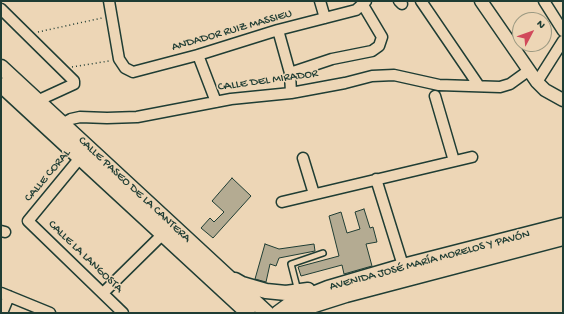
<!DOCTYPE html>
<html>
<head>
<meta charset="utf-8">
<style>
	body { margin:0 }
	#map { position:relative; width:564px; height:314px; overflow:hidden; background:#edd6b6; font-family:"Gochi Hand",sans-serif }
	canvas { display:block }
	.frame { position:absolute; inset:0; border:2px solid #1f3d34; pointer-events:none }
	.north { position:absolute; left:512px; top:12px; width:40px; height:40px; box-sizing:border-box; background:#edd6b6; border:1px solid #9b9982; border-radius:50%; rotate:49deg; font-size:11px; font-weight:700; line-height:16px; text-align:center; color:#1f3d34 }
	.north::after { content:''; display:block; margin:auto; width:14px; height:18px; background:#d1495b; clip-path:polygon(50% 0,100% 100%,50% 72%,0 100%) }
</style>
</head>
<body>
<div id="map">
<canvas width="564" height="314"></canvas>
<div class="frame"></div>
<div class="north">N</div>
</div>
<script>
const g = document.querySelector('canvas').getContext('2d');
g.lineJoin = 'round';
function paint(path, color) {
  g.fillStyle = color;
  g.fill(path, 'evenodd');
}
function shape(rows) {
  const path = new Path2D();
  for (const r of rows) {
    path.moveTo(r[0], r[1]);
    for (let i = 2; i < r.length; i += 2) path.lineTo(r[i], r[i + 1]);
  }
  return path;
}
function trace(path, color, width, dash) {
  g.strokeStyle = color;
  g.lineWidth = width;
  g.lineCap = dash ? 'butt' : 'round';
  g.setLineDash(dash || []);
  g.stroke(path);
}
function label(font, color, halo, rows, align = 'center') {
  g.font = font + ' "Gochi Hand",sans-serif';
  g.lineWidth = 3;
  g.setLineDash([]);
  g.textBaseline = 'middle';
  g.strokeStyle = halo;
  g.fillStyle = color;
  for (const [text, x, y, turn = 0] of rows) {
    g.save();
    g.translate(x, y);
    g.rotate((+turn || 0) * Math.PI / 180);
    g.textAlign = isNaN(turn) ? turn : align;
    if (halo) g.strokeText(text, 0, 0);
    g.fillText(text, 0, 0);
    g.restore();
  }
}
const building = shape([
	[232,178,251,196,213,238,201,228,210,218,214,222,224,212,212,201,232,178],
	[364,209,370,228,373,227,377,242,366,244,372,266,344,274,342,265,301,276,298,267,339,256,329,216,341,212,347,233,360,229,355,212,364,209],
	[265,244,279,249,314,244,315,251,279,258,276,266,270,264,266,282,255,279,265,244]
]);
paint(building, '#b4ab92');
trace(building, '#1f3d34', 1);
const service = shape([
	[298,291,291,264,323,253]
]);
const minor = shape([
	[109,1,119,59,125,68,133,72,198,55,278,30,356,10,366,1],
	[320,1,325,18],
	[399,1,402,4],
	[421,1,479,86],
	[544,1,563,31],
	[1,9,74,81,74,84,37,101],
	[278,30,290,73,291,93],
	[198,55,216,102],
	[290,73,332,59,372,51,379,46,382,37,363,5],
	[537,82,563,41],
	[435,96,454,161],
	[62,124,71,119,80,117,107,118,137,117,231,99,291,93,345,83,372,76,394,75,439,85,500,87,510,84,528,71],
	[84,153,28,221,123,313],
	[303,158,314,194],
	[376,179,405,272],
	[282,202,472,157],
	[1,231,5,232],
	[1,293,50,313],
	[103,293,167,230],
	[2,313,9,296]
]);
const tertiary = shape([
	[481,1,537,82,545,90,563,100]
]);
const secondary = shape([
	[1,67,267,313],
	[1,85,248,313],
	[235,280,242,284,266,291,286,293,308,290],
	[278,313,293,302,328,288,403,266,563,225],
	[298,313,308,307,346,295,563,238]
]);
trace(service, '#1f3d34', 8);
trace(minor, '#1f3d34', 13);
trace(tertiary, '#1f3d34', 15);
trace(secondary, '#1f3d34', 17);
trace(shape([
	[38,32,102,18],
	[72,67,109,61]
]), '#1f3d34', 1.5, [1, 3]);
trace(service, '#edd6b6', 5);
trace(minor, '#edd6b6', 10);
trace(tertiary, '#edd6b6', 12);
trace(secondary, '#edd6b6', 14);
label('12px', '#1f3d34', '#edd6b6', [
	["ANDADOR RUIZ MASSIEU",232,31,-16],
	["CALLE DEL MIRADOR",268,81,-8],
	["CALLE CORAL",48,176,-50],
	["CALLE PASEO DE LA CANTERA",134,190,43],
	["CALLE LA LANGOSTA",85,257,44],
	["AVENIDA JOSÉ MARÍA MORELOS Y PAVÓN",430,261,-15]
]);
</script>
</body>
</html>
